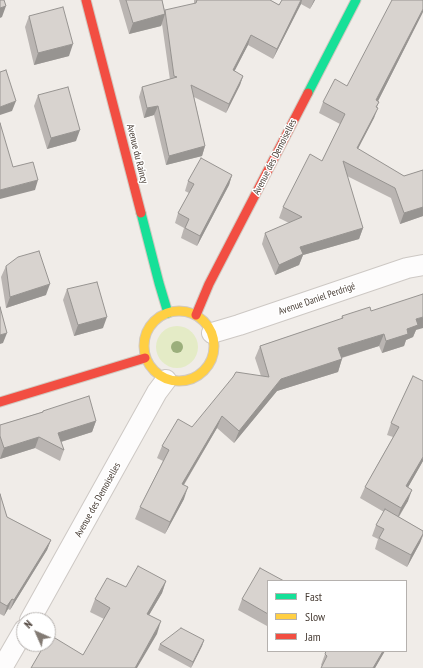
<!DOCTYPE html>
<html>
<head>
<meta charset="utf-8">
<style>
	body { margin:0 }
	#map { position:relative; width:423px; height:668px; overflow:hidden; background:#f0ece8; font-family:"PT Sans Narrow",sans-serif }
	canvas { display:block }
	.legend { position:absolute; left:267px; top:580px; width:140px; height:72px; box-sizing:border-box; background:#fff; border:1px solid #b5b1ae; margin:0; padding:5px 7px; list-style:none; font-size:12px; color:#473c34 }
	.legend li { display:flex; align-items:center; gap:8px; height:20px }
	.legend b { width:20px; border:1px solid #b5b1ae }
	.north { position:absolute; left:16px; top:612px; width:40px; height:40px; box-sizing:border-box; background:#fff; border:1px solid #b5b1ae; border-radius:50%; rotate:315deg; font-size:11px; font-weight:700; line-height:16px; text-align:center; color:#473c34 }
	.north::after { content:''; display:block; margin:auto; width:14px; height:18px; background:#827a73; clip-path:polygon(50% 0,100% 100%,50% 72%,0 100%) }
</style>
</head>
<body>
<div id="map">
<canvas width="423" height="668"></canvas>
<ul class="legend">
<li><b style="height:5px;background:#16e098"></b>Fast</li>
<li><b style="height:5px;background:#ffcf43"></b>Slow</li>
<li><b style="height:5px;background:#f24e42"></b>Jam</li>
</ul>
<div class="north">N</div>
</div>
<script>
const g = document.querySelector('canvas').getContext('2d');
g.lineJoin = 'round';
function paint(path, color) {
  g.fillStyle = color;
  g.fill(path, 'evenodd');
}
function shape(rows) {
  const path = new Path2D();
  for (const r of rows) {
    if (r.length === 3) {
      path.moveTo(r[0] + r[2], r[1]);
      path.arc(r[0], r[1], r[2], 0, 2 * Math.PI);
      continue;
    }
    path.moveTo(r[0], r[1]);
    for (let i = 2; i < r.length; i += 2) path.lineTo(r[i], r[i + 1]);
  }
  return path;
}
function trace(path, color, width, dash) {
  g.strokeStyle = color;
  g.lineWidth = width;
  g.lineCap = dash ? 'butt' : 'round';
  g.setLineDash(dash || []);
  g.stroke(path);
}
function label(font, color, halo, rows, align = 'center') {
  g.font = font + ' "PT Sans Narrow",sans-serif';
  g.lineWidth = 3;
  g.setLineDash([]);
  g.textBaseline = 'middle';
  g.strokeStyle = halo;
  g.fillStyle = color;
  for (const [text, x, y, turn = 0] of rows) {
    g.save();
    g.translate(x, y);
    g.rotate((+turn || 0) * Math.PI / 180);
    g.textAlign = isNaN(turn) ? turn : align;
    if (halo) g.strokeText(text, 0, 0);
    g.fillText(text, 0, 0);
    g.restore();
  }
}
paint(shape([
	[177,347,21]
]), '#e4ebc6');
const street = shape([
	[212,333,239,325,407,268,423,265],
	[30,620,157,392,166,380],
	[2,668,24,630]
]);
const fast = shape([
	[308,93,356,0],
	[141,213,159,283,168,313]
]);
const slow = shape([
	[179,346,35]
]);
const jam = shape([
	[86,0,141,213],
	[196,315,209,284,308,93],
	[0,402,145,358]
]);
trace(street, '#cdc8c4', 22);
trace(fast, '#d1c9c0', 11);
trace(slow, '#d1c9c0', 11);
trace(jam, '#d1c9c0', 11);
trace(street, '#fdfcfc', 20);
trace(fast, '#16e098', 9);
trace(slow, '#ffcf43', 9);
trace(jam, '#f24e42', 9);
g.fillStyle = '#9baf7c';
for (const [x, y] of [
	[177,347]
]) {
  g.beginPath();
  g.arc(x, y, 6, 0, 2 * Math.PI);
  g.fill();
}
paint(shape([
	[119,0,162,0,165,11,194,4,194,0,270,0,279,5,282,0,315,0,310,9,301,4,273,59,248,45,234,71,243,76,240,85,226,113,194,97,205,146,202,156,166,165,154,115,144,118,139,97,142,87,170,80,162,24,161,26,129,34],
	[423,12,378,101,379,102,377,107,374,118,358,149,404,176,423,170,423,216,400,224,391,198,347,176,363,228,359,239,303,255,299,265,275,275,262,244,265,233,289,223,279,218,283,207,322,161,340,124,319,113,323,102,347,86],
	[29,16,69,56,34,65,25,27],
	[38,95,76,141,47,149,34,106],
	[232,175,229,185,197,246,181,238,184,228,175,223,178,213,189,193,185,191,188,181],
	[6,266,46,295,6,308,1,277],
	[67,289,103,328,74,336,63,300],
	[371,311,416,330,413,337,406,340,404,346,382,353,379,346,342,358,338,372,277,391,234,443,217,428,184,485,184,499,165,534,135,519,140,507,163,461,157,458,162,446,192,427,261,376,255,358,260,346,341,319,342,316],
	[413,376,423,461,408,487,408,501,399,517,423,531,423,536,420,543,407,567,375,549,378,539,372,536,376,525,384,512,360,498,365,487,393,437,387,435,391,423],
	[43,411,96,421,92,432,61,442,64,450,60,461,35,448,0,459,0,425,42,412],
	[0,494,7,517,51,540,47,550,10,610,8,609,4,616,0,614],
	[166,581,162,593,149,615,157,634,83,655,104,619,90,612,95,599,126,587],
	[268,581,268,625,267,626,238,610,242,599],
	[204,640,202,646,191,668,158,650,160,644],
	[384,652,375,668,321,668,322,666,321,665,325,654]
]), '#bab5b2');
paint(shape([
	[301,0,302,0,301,4,273,59,277,49],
	[314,0,315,0,310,9],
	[6,6,2,17,0,18,0,8],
	[423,9,423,12,373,111,376,100],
	[165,14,161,26,129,34,133,23],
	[251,35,248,45,230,80,233,70],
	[73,44,69,56,34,65,38,53],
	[243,76,240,85,226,113,229,104],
	[16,101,12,111,0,115,0,107],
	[158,106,154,115,144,118,147,108],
	[378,108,374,118,353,158,357,148],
	[80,130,76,141,47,149,51,138],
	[205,146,202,156,166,165,169,156],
	[232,175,229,185,197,246,200,236],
	[38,180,35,190,0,199,0,190],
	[423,207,423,216,400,224,404,213],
	[363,228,359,239,303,255,299,265,275,275,279,265,300,247],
	[50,284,46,295,6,308,10,297],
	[107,317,103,328,74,336,78,325],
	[423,317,423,328,416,330,413,337,406,340,404,346,382,353,386,341,416,319],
	[7,333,3,343,0,344,0,335],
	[384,334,379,346,334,360,338,348],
	[342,359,338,372,277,391,234,443,239,431,281,379],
	[222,416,217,428,177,496,182,484],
	[96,421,92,432,54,444,58,433],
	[39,437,35,448,0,459,4,448],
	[423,457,423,461,402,498,406,486],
	[188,487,184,499,165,534,170,522],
	[412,490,408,501,397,519,401,508],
	[423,534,420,543,407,567,411,555],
	[51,540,47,550,10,610,14,600],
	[166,581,162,593,142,627,147,614],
	[12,599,8,609,4,616,7,606],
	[161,621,157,634,137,668,135,668],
	[204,640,202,646,191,668,193,662],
	[383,651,385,651,375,668,373,668]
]), '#979491');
const building = shape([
	[0,0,4,0,6,6,0,8,0,0],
	[126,0,162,0,165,14,133,23,126,0],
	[197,0,270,0,279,5,282,0,301,0,277,49,251,35,233,70,243,76,229,104,191,85,205,146,169,156,158,106,147,108,142,87,177,77,174,76,165,10,196,3,197,0],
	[392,0,423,0,423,9,376,100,379,102,376,107,378,108,357,148,404,176,423,170,423,207,404,213,395,188,343,161,363,228,300,247,303,254,279,265,265,233,302,217,283,207,310,154,322,161,345,114,323,102,335,79,347,86,392,0],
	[63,7,73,44,38,53,29,16,63,7],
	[6,70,16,101,0,107,0,72,6,70],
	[68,87,80,130,51,138,38,95,68,87],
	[0,123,13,167,33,162,38,180,0,190,0,123],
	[201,158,232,175,200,236,185,228,189,219,178,213,194,184,188,181,201,158],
	[39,251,50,284,10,297,6,266,18,257,39,251],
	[97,282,107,317,78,325,67,289,97,282],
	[423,294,423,317,416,319,418,325,407,329,408,334,386,341,384,334,338,348,342,359,281,379,239,431,222,416,182,484,188,487,170,522,140,507,169,450,162,446,178,419,192,427,233,377,236,372,269,377,260,346,343,318,342,316,370,307,371,311,423,294],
	[0,307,7,333,0,335,0,307],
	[413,376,423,381,423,457,406,486,412,490,401,508,365,487,399,427,391,423,413,376],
	[89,396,96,421,58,433,64,450,39,437,4,448,0,436,0,425,43,412,43,411,89,396],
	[0,494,7,517,51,540,14,600,12,599,7,606,0,602,0,494],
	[385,509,423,531,423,534,411,555,379,538,384,529,376,525,385,509],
	[138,566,166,581,147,614,161,621,135,668,31,668,45,644,48,644,48,639,50,635,83,655,110,608,95,599,107,578,126,587,138,566],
	[260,568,284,581,268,581,268,614,242,599,260,568],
	[181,628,204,640,193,662,160,644,181,628],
	[326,651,383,651,373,668,321,668,327,656,325,654,326,651]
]);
paint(building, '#d8d3cf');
trace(building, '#979491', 1);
label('10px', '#473c34', '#fff', [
	["Avenue du Raincy",137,154,76],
	["Avenue des Demoiselles",275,157,-63],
	["Avenue Daniel Perdrigé",317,299,-19],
	["Avenue des Demoiselles",98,500,-61]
]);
</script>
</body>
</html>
